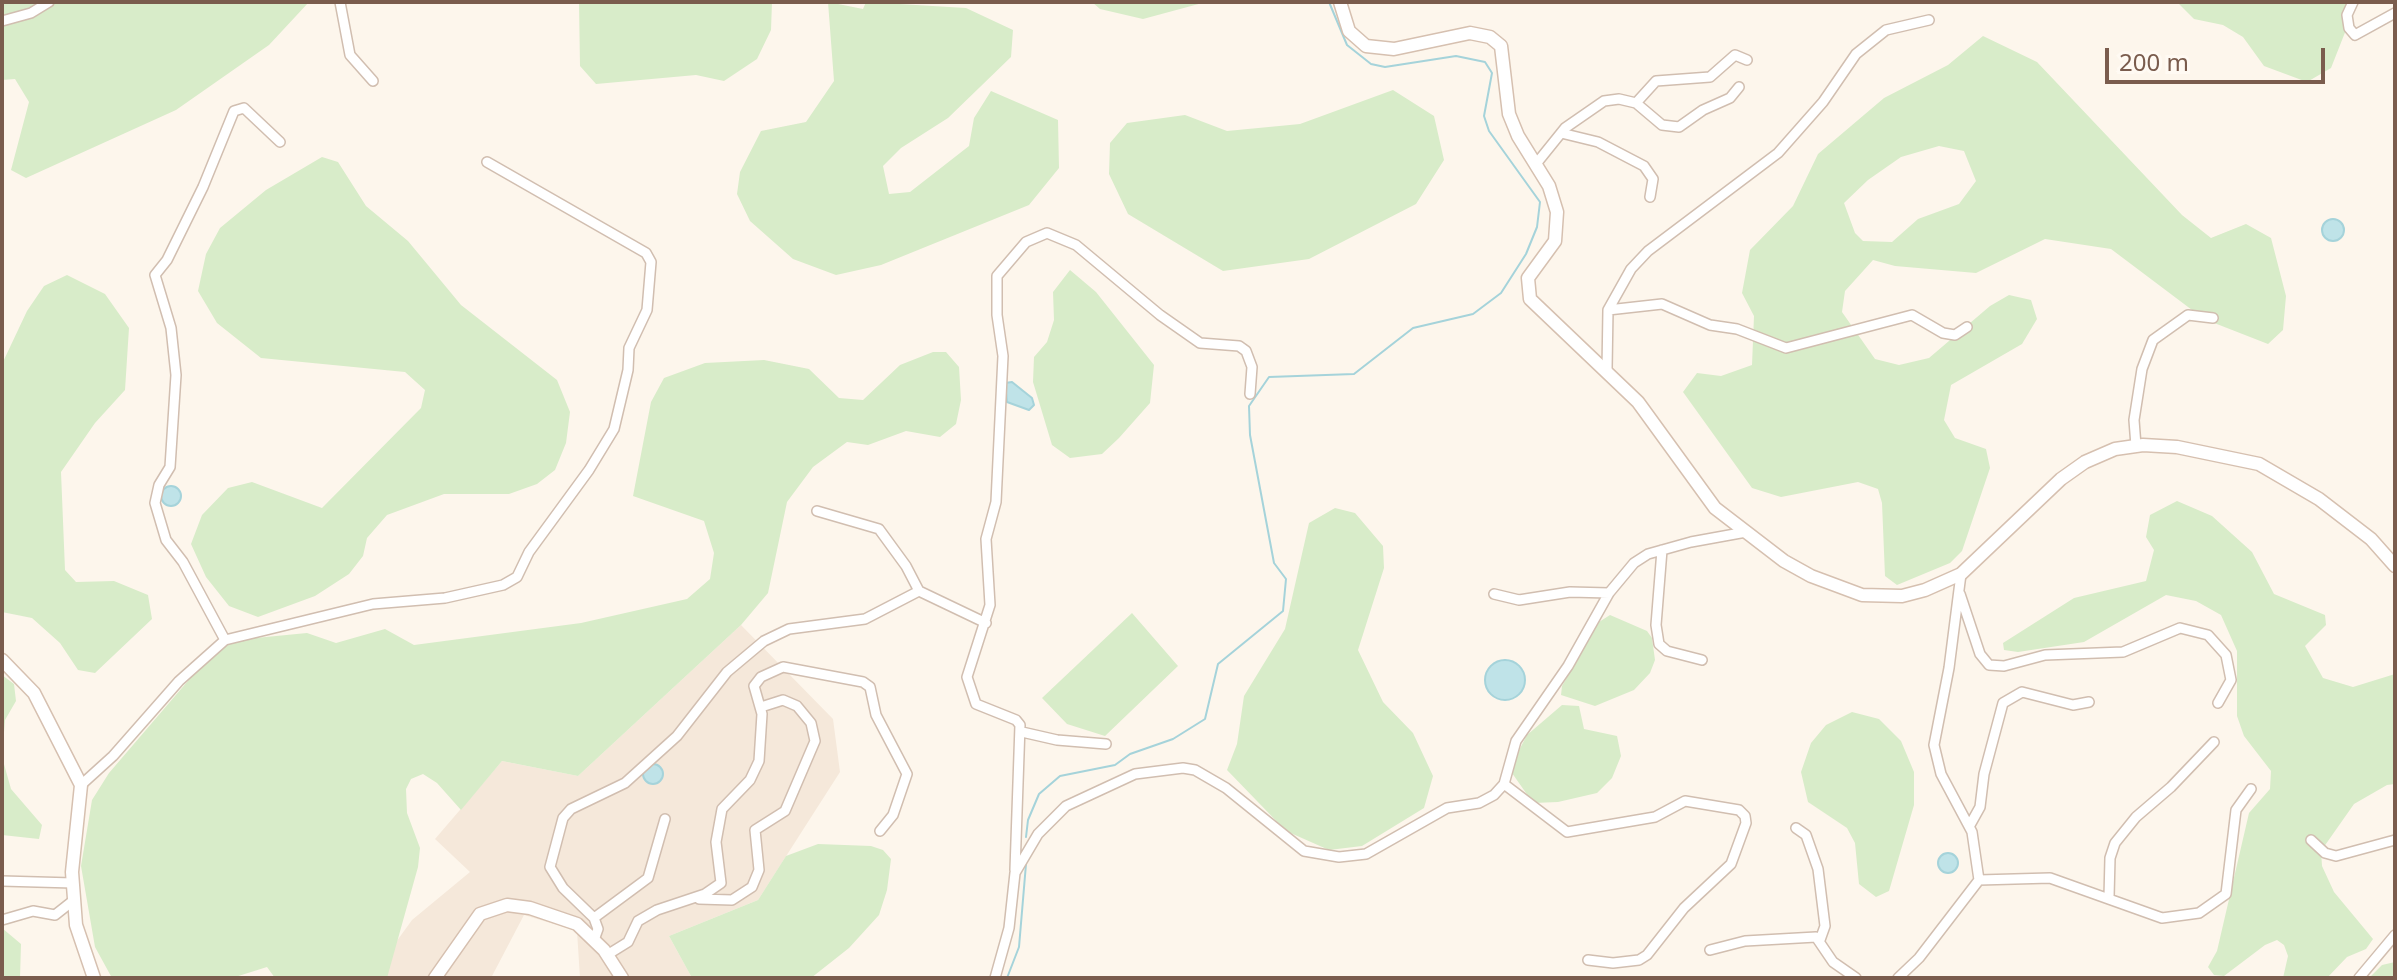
<!DOCTYPE html>
<html>
<head>
<meta charset="utf-8">
<style>
	body { margin:0 }
	#map { position:relative; width:2397px; height:980px; overflow:hidden; background:#fdf6ec; font-family:"Noto Sans",sans-serif }
	canvas { display:block }
	.frame { position:absolute; inset:0; border:4px solid #7a5c4d; pointer-events:none }
	.scale { position:absolute; left:2105px; top:48px; width:220px; height:36px; box-sizing:border-box; border:4px solid #7a5c4d; border-top:0; padding-left:10px; font-size:24px; line-height:28px; white-space:nowrap; color:#7a5c4d; -webkit-text-stroke:6px #fffaf3; paint-order:stroke }
</style>
</head>
<body>
<div id="map">
<canvas width="2397" height="980"></canvas>
<div class="frame"></div>
<div class="scale">200 m</div>
</div>
<script>
const g = document.querySelector('canvas').getContext('2d');
g.lineJoin = 'round';
function paint(path, color) {
  g.fillStyle = color;
  g.fill(path, 'evenodd');
}
function shape(rows) {
  const path = new Path2D();
  for (const r of rows) {
    if (r.length === 3) {
      path.moveTo(r[0] + r[2], r[1]);
      path.arc(r[0], r[1], r[2], 0, 2 * Math.PI);
      continue;
    }
    path.moveTo(r[0], r[1]);
    for (let i = 2; i < r.length; i += 2) path.lineTo(r[i], r[i + 1]);
  }
  return path;
}
function trace(path, color, width, dash) {
  g.strokeStyle = color;
  g.lineWidth = width;
  g.lineCap = dash ? 'butt' : 'round';
  g.setLineDash(dash || []);
  g.stroke(path);
}
paint(shape([
	[741,625,833,719,840,772,758,900,669,936,692,978,580,978,577,931,524,915,491,978,370,978,412,920,470,872,435,839,502,761,578,776]
]), '#f5e8da');
paint(shape([
	[2,2,309,2,269,45,176,110,26,178,11,170,29,102,15,79,2,80],
	[579,2,772,2,771,30,757,59,724,81,696,75,596,84,580,66],
	[828,2,863,9,866,2,966,8,1013,30,1011,57,948,118,901,148,883,166,889,194,910,192,969,146,974,118,991,91,1058,120,1059,168,1029,205,881,265,836,275,793,259,750,221,737,194,740,172,761,131,806,122,834,81],
	[1092,2,1206,2,1143,19,1100,9],
	[2177,2,2357,2,2331,68,2307,82,2264,66,2243,37,2223,25,2194,19],
	[1983,36,2037,62,2182,215,2211,238,2246,224,2271,238,2286,296,2283,330,2268,344,2204,319,2111,249,2045,239,1976,273,1895,266,1873,260,1845,291,1842,312,1875,359,1899,365,1929,358,1990,306,2009,295,2031,300,2037,319,2022,344,1951,385,1944,420,1955,438,1986,449,1990,468,1962,551,1950,563,1897,585,1885,576,1882,503,1878,489,1858,482,1781,497,1752,488,1683,392,1697,373,1721,376,1752,365,1754,316,1742,293,1750,250,1793,206,1818,154,1884,98,1948,65],
	[1939,146,1964,151,1976,181,1959,204,1918,219,1892,242,1863,241,1855,233,1844,203,1868,180,1901,157],
	[1393,90,1434,116,1444,160,1416,204,1309,259,1223,271,1128,214,1109,174,1110,143,1127,123,1185,115,1227,131,1300,124],
	[322,157,338,162,366,206,408,241,461,305,557,380,570,412,566,443,555,470,537,484,509,494,444,494,387,515,367,538,363,556,349,574,315,596,258,617,229,606,206,577,191,544,202,515,228,488,252,482,322,508,421,408,425,390,405,372,261,358,217,323,198,291,206,254,220,228,266,190],
	[1070,270,1096,292,1154,365,1150,403,1119,438,1102,454,1070,458,1052,445,1033,382,1034,357,1047,342,1054,320,1053,292],
	[67,275,105,294,129,328,125,390,95,423,61,472,65,570,76,582,114,581,148,595,152,619,95,673,78,670,60,643,32,618,2,612,2,364,27,311,44,286],
	[933,352,946,352,959,367,961,400,956,424,940,437,906,431,868,445,847,442,813,467,787,502,768,593,741,625,578,776,502,761,461,810,437,783,423,774,411,779,406,789,407,813,420,848,418,867,387,978,275,978,267,967,232,978,112,978,95,947,81,866,92,800,109,773,211,654,235,640,307,633,336,643,385,629,414,645,581,623,687,599,710,579,714,553,704,521,633,496,651,402,664,378,705,363,764,360,809,369,839,398,863,400,900,365],
	[2177,501,2212,516,2252,552,2274,594,2325,615,2326,625,2305,646,2323,678,2353,687,2395,674,2395,784,2387,785,2354,804,2321,851,2322,866,2334,892,2373,939,2366,949,2347,957,2327,978,2283,978,2288,956,2284,945,2277,940,2265,945,2224,976,2214,975,2208,967,2217,951,2249,813,2270,789,2271,771,2244,736,2237,716,2237,651,2221,615,2196,601,2166,595,2084,642,2018,652,2004,650,2003,643,2074,598,2146,581,2154,550,2146,537,2150,515],
	[1335,508,1355,513,1383,546,1384,568,1358,650,1383,702,1413,733,1433,776,1424,808,1362,846,1329,850,1286,831,1227,770,1237,744,1244,696,1285,629,1309,523],
	[1132,613,1178,666,1105,736,1067,724,1042,698],
	[1610,615,1647,631,1652,638,1655,660,1650,673,1634,690,1595,706,1561,695,1562,686,1599,622],
	[2,675,14,684,16,701,5,720,2,757,11,789,42,825,39,839,2,835],
	[1562,705,1579,706,1584,729,1617,736,1621,756,1612,778,1597,793,1558,802,1533,803,1512,773,1515,758,1527,735],
	[1852,712,1879,719,1901,741,1914,772,1914,805,1889,891,1876,897,1859,884,1855,843,1847,828,1808,802,1801,772,1811,743,1826,725],
	[818,844,871,846,883,850,891,859,887,890,879,915,849,948,811,978,692,978,669,936,758,900,786,856],
	[2,928,21,944,20,978,2,978],
	[2395,962,2395,978,2369,978,2382,965]
]), '#d8ecc9');
const water = shape([
	[2333,230,11],
	[1012,382,1032,398,1034,405,1029,410,1007,402,1005,383,1012,382],
	[171,496,10],
	[1505,680,20],
	[653,774,10],
	[1948,863,10]
]);
paint(water, '#bfe3e8');
trace(water, '#a5d3da', 2);
trace(shape([
	[1026,837,1028,820,1039,794,1060,776,1115,765,1130,754,1173,739,1205,719,1218,664,1283,611,1286,579,1274,563,1250,435,1249,406,1269,377,1354,374,1413,328,1473,314,1501,293,1526,254,1537,227,1540,202,1489,131,1484,116,1492,73,1485,62,1456,56,1385,67,1371,64,1347,45,1329,2],
	[1007,978,1019,947,1026,864]
]), '#a5d3da', 2);
const street = shape([
	[340,2,350,55,373,81],
	[2353,2,2347,15,2349,28,2355,35,2395,13],
	[2,21,31,13,49,2],
	[1636,103,1656,81,1710,77,1735,55,1747,60],
	[1561,133,1598,142,1644,166,1653,179,1650,197],
	[1536,164,1565,128,1604,101,1619,99,1636,103,1662,125,1679,127,1703,110,1730,98,1739,87],
	[1608,310,1662,304,1710,325,1737,329,1786,348,1912,315,1943,333,1955,335,1967,327],
	[1607,369,1608,310,1631,269,1648,251,1778,153,1823,102,1856,54,1886,30,1929,20],
	[2136,446,2134,420,2142,369,2153,340,2188,315,2213,318],
	[817,511,879,529,906,566,919,591],
	[1662,550,1656,625,1659,644,1667,651,1702,660],
	[1494,594,1519,600,1570,592,1609,593],
	[1960,594,1980,654,1989,665,2004,666,2045,655,2123,652,2180,628,2208,635,2226,655,2231,680,2218,703],
	[225,640,183,562,166,540,155,503,159,485,170,467,176,375,171,328,155,275,167,260,203,187,234,111,244,108,280,142],
	[1022,732,1057,740,1106,744],
	[1504,784,1567,832,1655,817,1685,801,1739,810,1745,816,1746,823,1731,864,1684,908,1647,955,1639,960,1613,963,1588,960],
	[81,785,113,756,179,681,225,640,373,604,445,598,503,585,517,577,529,552,589,470,614,429,628,370,629,348,647,310,651,262,646,253,487,162],
	[1970,825,1980,807,1984,774,2003,703,2022,692,2073,705,2089,702],
	[1796,828,1806,835,1818,869,1825,926,1820,940],
	[2311,840,2325,853,2336,856,2395,840],
	[1015,870,1020,725,1016,720,976,704,967,677,990,605,986,539,996,502,1003,356,997,315,997,276,1026,242,1047,233,1076,245,1160,315,1200,343,1239,346,1246,351,1252,367,1250,394],
	[1979,880,2050,878,2162,918,2199,913,2226,894,2236,810,2251,789],
	[2,881,73,883],
	[2109,897,2110,858,2115,843,2136,817,2171,787,2214,742],
	[699,899,732,900,752,887,759,870,755,830,785,811,815,741,811,723,797,706,783,700,761,707],
	[594,918,648,878,665,819],
	[2,920,33,911,55,915,74,900],
	[594,940,598,929,594,918,563,888,550,867,563,818,571,809,625,783,677,736,727,672,764,641,789,629,865,619,919,591,986,623],
	[1710,950,1745,941,1816,937,1833,962,1856,978],
	[607,955,628,942,638,921,657,910,705,894,721,883,716,842,722,809,750,780,759,761,762,714,754,686,761,677,783,667,863,682,870,687,876,715,907,774,893,815,880,831],
	[995,978,1009,928,1015,873,1038,834,1066,806,1135,774,1183,768,1195,770,1226,788,1304,851,1339,857,1366,854,1447,808,1479,803,1494,795,1504,784,1516,741,1568,666,1609,593,1634,563,1648,554,1691,542,1746,532],
	[1898,978,1919,958,1979,880,1972,832,1941,774,1934,745,1949,668,1961,574],
	[2359,978,2395,935]
]);
const secondary = shape([
	[1340,2,1349,31,1366,46,1394,49,1470,33,1490,37,1501,46,1509,114,1518,136,1549,186,1557,212,1555,241,1528,278,1530,299,1638,402,1715,508,1784,561,1811,576,1862,595,1902,596,1925,590,1961,574,2061,479,2085,462,2115,449,2143,445,2177,447,2259,464,2319,499,2371,539,2395,566],
	[2,660,34,693,81,785,72,872,76,925,94,978],
	[435,978,480,914,507,905,530,908,577,924,604,950,622,978]
]);
trace(street, '#d1beb0', 12);
trace(secondary, '#d6c0b0', 15);
trace(street, '#fff', 9);
trace(secondary, '#fff', 12);
</script>
</body>
</html>
